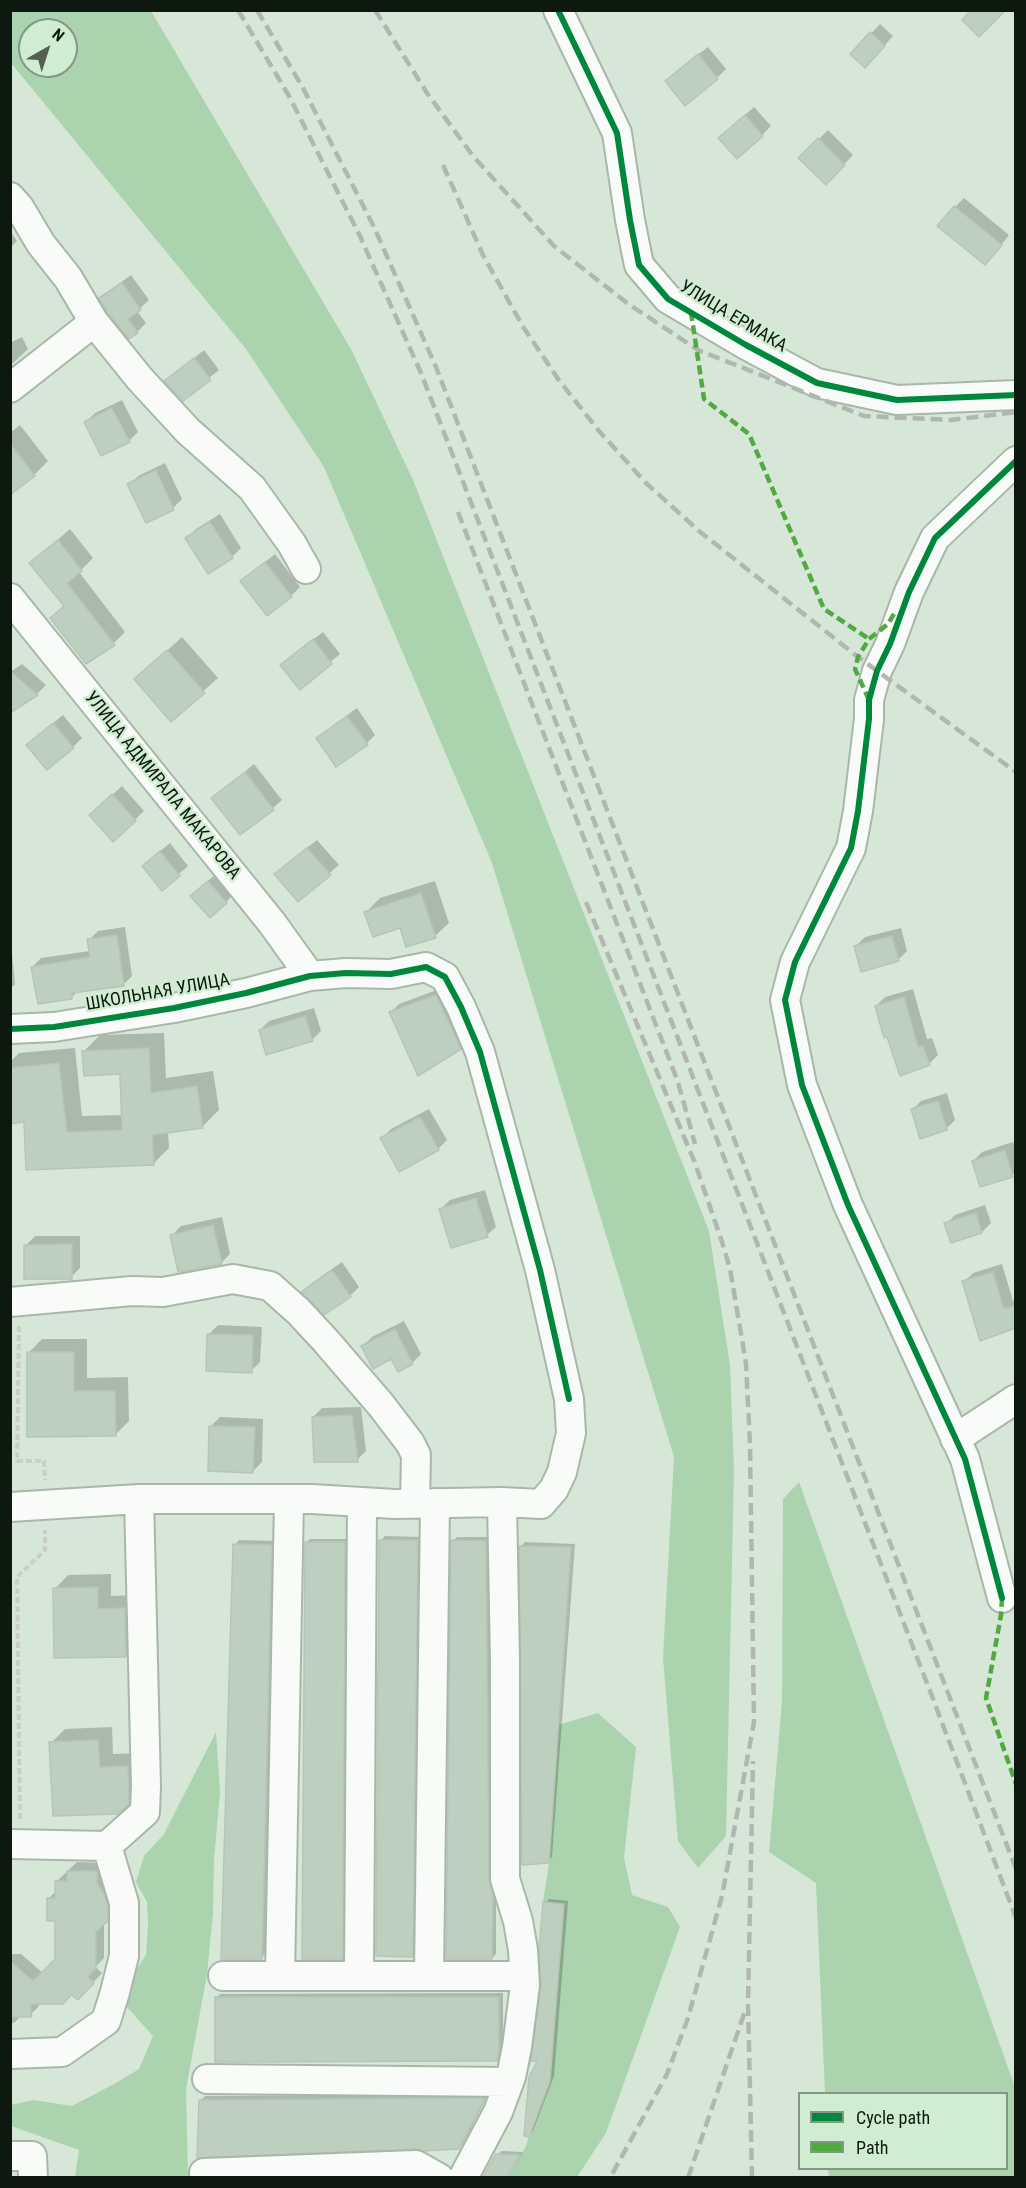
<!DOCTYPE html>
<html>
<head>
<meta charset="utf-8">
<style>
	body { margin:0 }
	#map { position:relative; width:1026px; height:2188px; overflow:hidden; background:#d6e7d7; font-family:"Roboto Condensed",sans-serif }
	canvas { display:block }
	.frame { position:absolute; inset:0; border:12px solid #0d180e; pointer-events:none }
	.legend { position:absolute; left:798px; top:2092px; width:210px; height:78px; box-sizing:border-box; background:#d0edd1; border:2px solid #829883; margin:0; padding:8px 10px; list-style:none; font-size:18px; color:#0d180e }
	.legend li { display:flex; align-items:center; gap:12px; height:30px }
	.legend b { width:30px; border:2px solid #829883 }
	.north { position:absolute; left:18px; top:18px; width:60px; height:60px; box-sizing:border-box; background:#d0edd1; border:2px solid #829883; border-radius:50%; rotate:39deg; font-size:16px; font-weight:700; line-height:24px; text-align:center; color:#0d180e }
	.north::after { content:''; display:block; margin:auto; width:21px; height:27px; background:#536054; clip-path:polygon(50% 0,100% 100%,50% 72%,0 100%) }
</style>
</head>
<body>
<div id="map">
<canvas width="1026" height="2188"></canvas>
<div class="frame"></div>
<ul class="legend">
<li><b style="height:8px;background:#00873e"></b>Cycle path</li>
<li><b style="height:8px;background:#50a941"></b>Path</li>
</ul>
<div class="north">N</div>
</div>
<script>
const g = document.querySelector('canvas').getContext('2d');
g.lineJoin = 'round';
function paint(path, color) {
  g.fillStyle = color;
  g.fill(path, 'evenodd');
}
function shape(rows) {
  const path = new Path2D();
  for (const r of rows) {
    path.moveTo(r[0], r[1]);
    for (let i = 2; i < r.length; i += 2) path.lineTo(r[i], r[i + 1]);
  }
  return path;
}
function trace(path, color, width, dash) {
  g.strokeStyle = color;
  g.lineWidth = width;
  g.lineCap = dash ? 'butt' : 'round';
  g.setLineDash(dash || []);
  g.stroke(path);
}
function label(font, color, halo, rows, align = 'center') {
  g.font = font + ' "Roboto Condensed",sans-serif';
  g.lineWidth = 5;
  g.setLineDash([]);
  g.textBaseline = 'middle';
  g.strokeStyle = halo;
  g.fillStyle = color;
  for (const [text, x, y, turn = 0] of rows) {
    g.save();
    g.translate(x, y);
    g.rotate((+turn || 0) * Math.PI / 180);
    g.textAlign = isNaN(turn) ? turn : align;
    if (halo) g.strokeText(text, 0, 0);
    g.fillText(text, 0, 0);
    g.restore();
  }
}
paint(shape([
	[10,11,151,11,352,351,413,480,709,1231,730,1365,734,1471,726,1836,698,1868,678,1841,663,1658,674,1457,492,863,324,467,246,349,11,63],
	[30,30,66,30,66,66,30,66],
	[799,1482,1015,2087,1015,2177,829,2177,828,2169,1006,2168,1006,2094,825,2093,816,1883,769,1852,782,1702,783,1499],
	[598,1713,636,1747,624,1858,632,1895,668,1907,680,1927,606,2133,577,2177,507,2178,525,2148,550,2081,564,1905,543,1902,549,1863,558,1725],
	[216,1732,220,1793,214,1859,213,1913,207,1974,186,2089,188,2177,75,2177,79,2150,11,2126,11,2105,33,2100,72,2106,114,2084,139,2069,153,2036,127,2007,132,1976,146,1955,148,1924,147,1902,136,1882,144,1856,164,1834]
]), '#abd3ad');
paint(shape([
	[880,24,893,36,874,57,852,54],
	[708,47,726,69,717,78,676,72],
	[754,107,771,126,762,135,729,129],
	[828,130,853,155,826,183,800,158],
	[964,198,1009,235,994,254,955,207],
	[10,231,17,241,10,248],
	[131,275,149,300,137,311,146,323,137,332,101,299,110,290],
	[22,337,28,349,10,366,10,343],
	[204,350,219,370,183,399,166,381],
	[122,400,138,432,129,441,86,422,95,413],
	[20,425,48,461,34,475,10,493,10,433],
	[165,463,182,499,173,508,146,521,129,485,138,476],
	[220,514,241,548,232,557,209,572,187,538,196,529],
	[70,529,93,558,79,572,125,632,114,643,52,618,65,605,31,563],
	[275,554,300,587,291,596,242,581],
	[323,632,340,654,300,687,291,656],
	[182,637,218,678,171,720,136,679],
	[22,664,46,685,37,694,11,711,10,672],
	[357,708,375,735,367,743,318,738,327,730],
	[63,715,82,738,73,747,37,736],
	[254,764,282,800,273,808,213,798],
	[122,786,144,811,114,840,100,806],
	[317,840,339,865,298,900,285,865],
	[170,843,188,866,162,889,153,857],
	[217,873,235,893,226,902,201,887],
	[435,881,449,923,435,936,401,926,366,912,380,898],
	[125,927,132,976,123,985,78,991,71,998,32,967,41,958,90,951,89,940,98,931],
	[901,928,907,951,898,960,856,946,865,937],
	[10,932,15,984,10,989],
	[445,987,469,1039,460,1048,390,1013,399,1004],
	[913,989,927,1039,932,1038,938,1055,929,1064,876,1006,885,997],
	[314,1008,321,1031,312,1040,260,1030,269,1021],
	[164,1033,166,1078,213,1071,219,1110,203,1126,168,1131,169,1148,153,1164,25,1120,10,1122,10,1062,19,1053,75,1048,82,1116,123,1115,121,1073,84,1051,100,1035],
	[947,1093,955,1120,946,1129,912,1110,921,1101],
	[429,1109,447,1140,438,1149,382,1138,391,1129],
	[1013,1142,1016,1149,1016,1172,1012,1175,973,1161,982,1152],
	[485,1190,496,1227,487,1235,441,1209,450,1200],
	[985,1205,991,1223,982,1232,952,1241,946,1224,955,1215],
	[222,1217,230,1254,221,1263,172,1235,181,1226],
	[35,1236,80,1236,80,1268,71,1277,26,1245],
	[342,1262,359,1287,350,1296,303,1292,312,1283],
	[1002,1264,1013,1301,1016,1300,1016,1326,964,1282,973,1273],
	[404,1321,421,1354,412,1363,363,1346,372,1337],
	[218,1325,262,1327,260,1362,251,1371,209,1334],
	[42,1339,87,1339,87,1378,128,1377,129,1421,115,1435,28,1353],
	[361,1407,366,1451,357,1460,313,1417,322,1408],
	[220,1417,263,1419,262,1462,253,1471,211,1426],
	[385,1536,422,1537,416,1951,412,1955,381,1541],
	[457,1537,490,1537,492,1874,496,1890,496,1954,492,1958,453,1541],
	[310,1539,349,1539,346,1954,342,1958,306,1543],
	[239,1540,275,1541,265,1954,261,1958,235,1545],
	[525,1542,575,1544,552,1857,548,1861,521,1546],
	[111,1574,111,1596,138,1595,139,1642,125,1655,55,1589,68,1575],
	[112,1727,113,1754,142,1753,142,1789,128,1803,51,1743,65,1729],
	[77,1862,105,1863,116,1911,104,1922,104,1958,95,1967,102,1973,87,1989,39,2003,39,2006,30,2015,22,2015,14,2023,10,2023,10,1954,21,1954,43,1973,56,1960,57,1919,49,1898,56,1891,56,1882],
	[549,1899,568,1901,554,2076,533,2131,529,2135,539,2060,545,1903],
	[503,1993,503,2046,501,2056,497,2060,216,1998,220,1994],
	[488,2095,463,2144,459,2148,201,2100,205,2096],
	[502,2151,523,2152,507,2178,497,2155]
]), '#0003');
const building = shape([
	[971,10,1006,10,979,37,962,20,971,10],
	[870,32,885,46,865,68,850,54,870,32],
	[698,54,718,79,685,106,665,81,698,54],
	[745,115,763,136,737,159,718,138,745,115],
	[818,138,845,165,826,185,798,158,818,138],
	[954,206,1002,245,985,265,937,226,954,206],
	[122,283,141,310,128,319,138,333,129,339,108,313,99,298,122,283],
	[194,358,211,380,183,401,164,381,194,358],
	[112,408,130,442,101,456,84,422,112,408],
	[10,443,35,476,10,495,10,443],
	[156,470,174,510,146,523,127,484,156,470],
	[210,522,233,558,208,574,185,538,210,522],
	[58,540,82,571,67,583,115,645,86,664,50,618,64,606,29,563,58,540],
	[265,562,292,597,267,616,240,581,265,562],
	[313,639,332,664,300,690,280,665,313,639],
	[167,650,205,693,171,722,134,679,167,650],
	[10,671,38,695,10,713,10,671],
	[347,716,368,745,336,767,316,738,347,716],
	[53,723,74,748,47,770,26,745,53,723],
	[245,772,274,810,240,835,211,798,245,772],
	[112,794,136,821,113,842,89,815,112,794],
	[307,848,331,875,298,902,274,874,307,848],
	[160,851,180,876,162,891,142,866,160,851],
	[208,881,227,903,210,918,190,896,208,881],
	[421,893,436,938,406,947,400,928,373,937,364,912,421,893],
	[117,935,124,986,72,993,72,999,38,1004,31,967,90,957,87,939,117,935],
	[892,936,899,961,861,972,854,946,892,936],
	[436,995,461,1049,418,1076,389,1012,436,995],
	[904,997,918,1047,923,1046,930,1065,900,1076,887,1037,884,1038,875,1006,904,997],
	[305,1016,313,1041,266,1055,259,1030,305,1016],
	[149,1048,151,1093,197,1086,203,1128,152,1135,154,1165,26,1170,24,1122,10,1124,10,1068,59,1063,67,1132,122,1130,120,1074,84,1076,82,1051,149,1048],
	[938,1101,947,1130,920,1139,911,1109,938,1101],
	[420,1117,439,1150,399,1172,380,1138,420,1117],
	[1005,1150,1013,1177,980,1187,972,1161,1005,1150],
	[476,1198,488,1237,451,1248,439,1209,476,1198],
	[976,1213,982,1233,951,1243,944,1223,976,1213],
	[213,1225,222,1264,178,1272,170,1235,213,1225],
	[72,1244,72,1279,24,1279,24,1245,72,1244],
	[332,1270,351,1297,324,1315,301,1292,332,1270],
	[993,1272,1004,1309,1016,1305,1016,1328,980,1341,962,1281,993,1272],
	[395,1329,413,1364,398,1372,391,1359,373,1369,361,1346,395,1329],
	[207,1334,253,1335,252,1373,206,1371,207,1334],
	[27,1352,74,1352,74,1391,115,1391,116,1436,27,1437,27,1352],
	[352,1415,358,1462,314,1462,312,1417,352,1415],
	[209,1426,255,1427,253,1473,208,1471,209,1426],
	[379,1540,418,1540,413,1957,376,1956,379,1540],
	[451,1540,486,1541,489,1879,493,1895,492,1959,446,1959,451,1540],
	[305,1542,345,1542,343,1959,302,1959,305,1542],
	[233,1544,272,1545,262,1959,221,1959,233,1544],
	[519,1546,571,1547,549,1863,522,1865,519,1546],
	[98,1587,98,1609,125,1608,126,1657,54,1658,53,1588,98,1587],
	[98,1740,100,1767,128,1766,129,1804,118,1814,53,1816,49,1742,98,1740],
	[67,1871,97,1871,97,1884,103,1892,108,1905,108,1921,96,1932,96,1968,88,1977,94,1983,78,2000,71,1995,63,2004,31,2004,31,2017,10,2017,10,1961,33,1981,55,1959,55,1921,47,1921,47,1898,55,1898,55,1881,67,1881,67,1871],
	[543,1902,564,1904,550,2081,529,2137,524,2136,529,2077,537,2061,531,2061,541,1987,539,1949,543,1902],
	[215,1997,499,1997,499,2051,497,2061,215,2062,215,1997],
	[485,2098,459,2149,424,2151,415,2149,197,2158,199,2100,485,2098],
	[496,2154,520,2155,507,2178,482,2178,496,2154]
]);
paint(building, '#bdd0bf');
trace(building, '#b7c4b8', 1.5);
const minor = shape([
	[558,10,617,133,630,220,639,265,668,299,746,345,817,383,897,400,1016,395],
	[10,197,19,207,41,244,68,278,94,322,140,379,188,431,252,488,292,544,306,569],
	[10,388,94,322],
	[10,598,272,923,310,976],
	[10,1029,54,1027,174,1008,246,993,310,976,346,973,391,974,426,967,445,977,461,1007,480,1052,540,1270,569,1399,571,1433,562,1472,554,1489,541,1504,502,1502,505,1661,505,1879,518,1921,523,1950,525,1985,517,2047,511,2077,498,2112,463,2178],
	[10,1302,132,1291,163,1292,233,1279,270,1286,299,1312,325,1340,381,1405,410,1443,416,1455,415,1503],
	[955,1439,1016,1399],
	[10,1507,139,1499,312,1499,395,1504,502,1502],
	[1002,1598,965,1459,848,1205,802,1085,785,1000,795,962,851,848,858,811,869,719,869,700,877,671,890,644,909,592,935,538,1016,461],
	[10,1844,107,1846,145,1812,146,1786,139,1499],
	[223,1976,524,1976],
	[280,1976,289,1499],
	[359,1976,362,1502],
	[429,1976,435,1503],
	[10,2054,62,2052,106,2021,115,1992,124,1956,124,1903,107,1846],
	[207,2079,509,2082],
	[10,2156,32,2156,33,2178],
	[204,2173,416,2165,439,2178]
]);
trace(minor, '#a9b7aa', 32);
trace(shape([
	[19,1326,17,1461,44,1461,45,1480],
	[20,1819,17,1577,45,1550,45,1530]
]), '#caceca', 4, [6, 3]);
trace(minor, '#f9fbf9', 28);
trace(shape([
	[238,10,289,96,359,234,421,373,930,1691,1016,1918],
	[257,10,303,88,374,227,436,367,1016,1869],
	[375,10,427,93,473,156,554,246,627,303,698,350,864,416,951,420,1016,412],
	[443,165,483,255,522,325,558,379,599,431,646,483,699,531,858,657,1016,772],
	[458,512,678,1082,695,1144],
	[586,902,695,1163,723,1245,730,1269,746,1363,750,1445,754,1722,722,1896,688,2018,667,2074,610,2178],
	[688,2178,745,2011],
	[752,2178,748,2003,753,1761]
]), '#b1b6b2', 4.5, [12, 6]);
trace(shape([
	[691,312,704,399,749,434,824,609,869,639],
	[869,700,855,669,858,657,869,639,888,624,895,612],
	[1002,1598,1001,1615,986,1698,1016,1784]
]), '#50a941', 4.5, [9, 4.5]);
trace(shape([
	[558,10,617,133,630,220,639,265,668,299,746,345,817,383,897,400,1016,395],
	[10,1029,54,1027,174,1008,246,993,310,976,346,973,391,974,426,967,445,977,461,1007,480,1052,540,1270,569,1399],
	[1002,1598,965,1459,848,1205,802,1085,785,1000,795,962,851,848,858,811,869,719,869,700,877,671,890,644,909,592,935,538,1016,461]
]), '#00873e', 6);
label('18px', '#0d180e', '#d0edd1', [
	["УЛИЦА ЕРМАКА",733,317,31],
	["УЛИЦА АДМИРАЛА МАКАРОВА",162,786,51],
	["ШКОЛЬНАЯ УЛИЦА",158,993,-10]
]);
</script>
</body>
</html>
